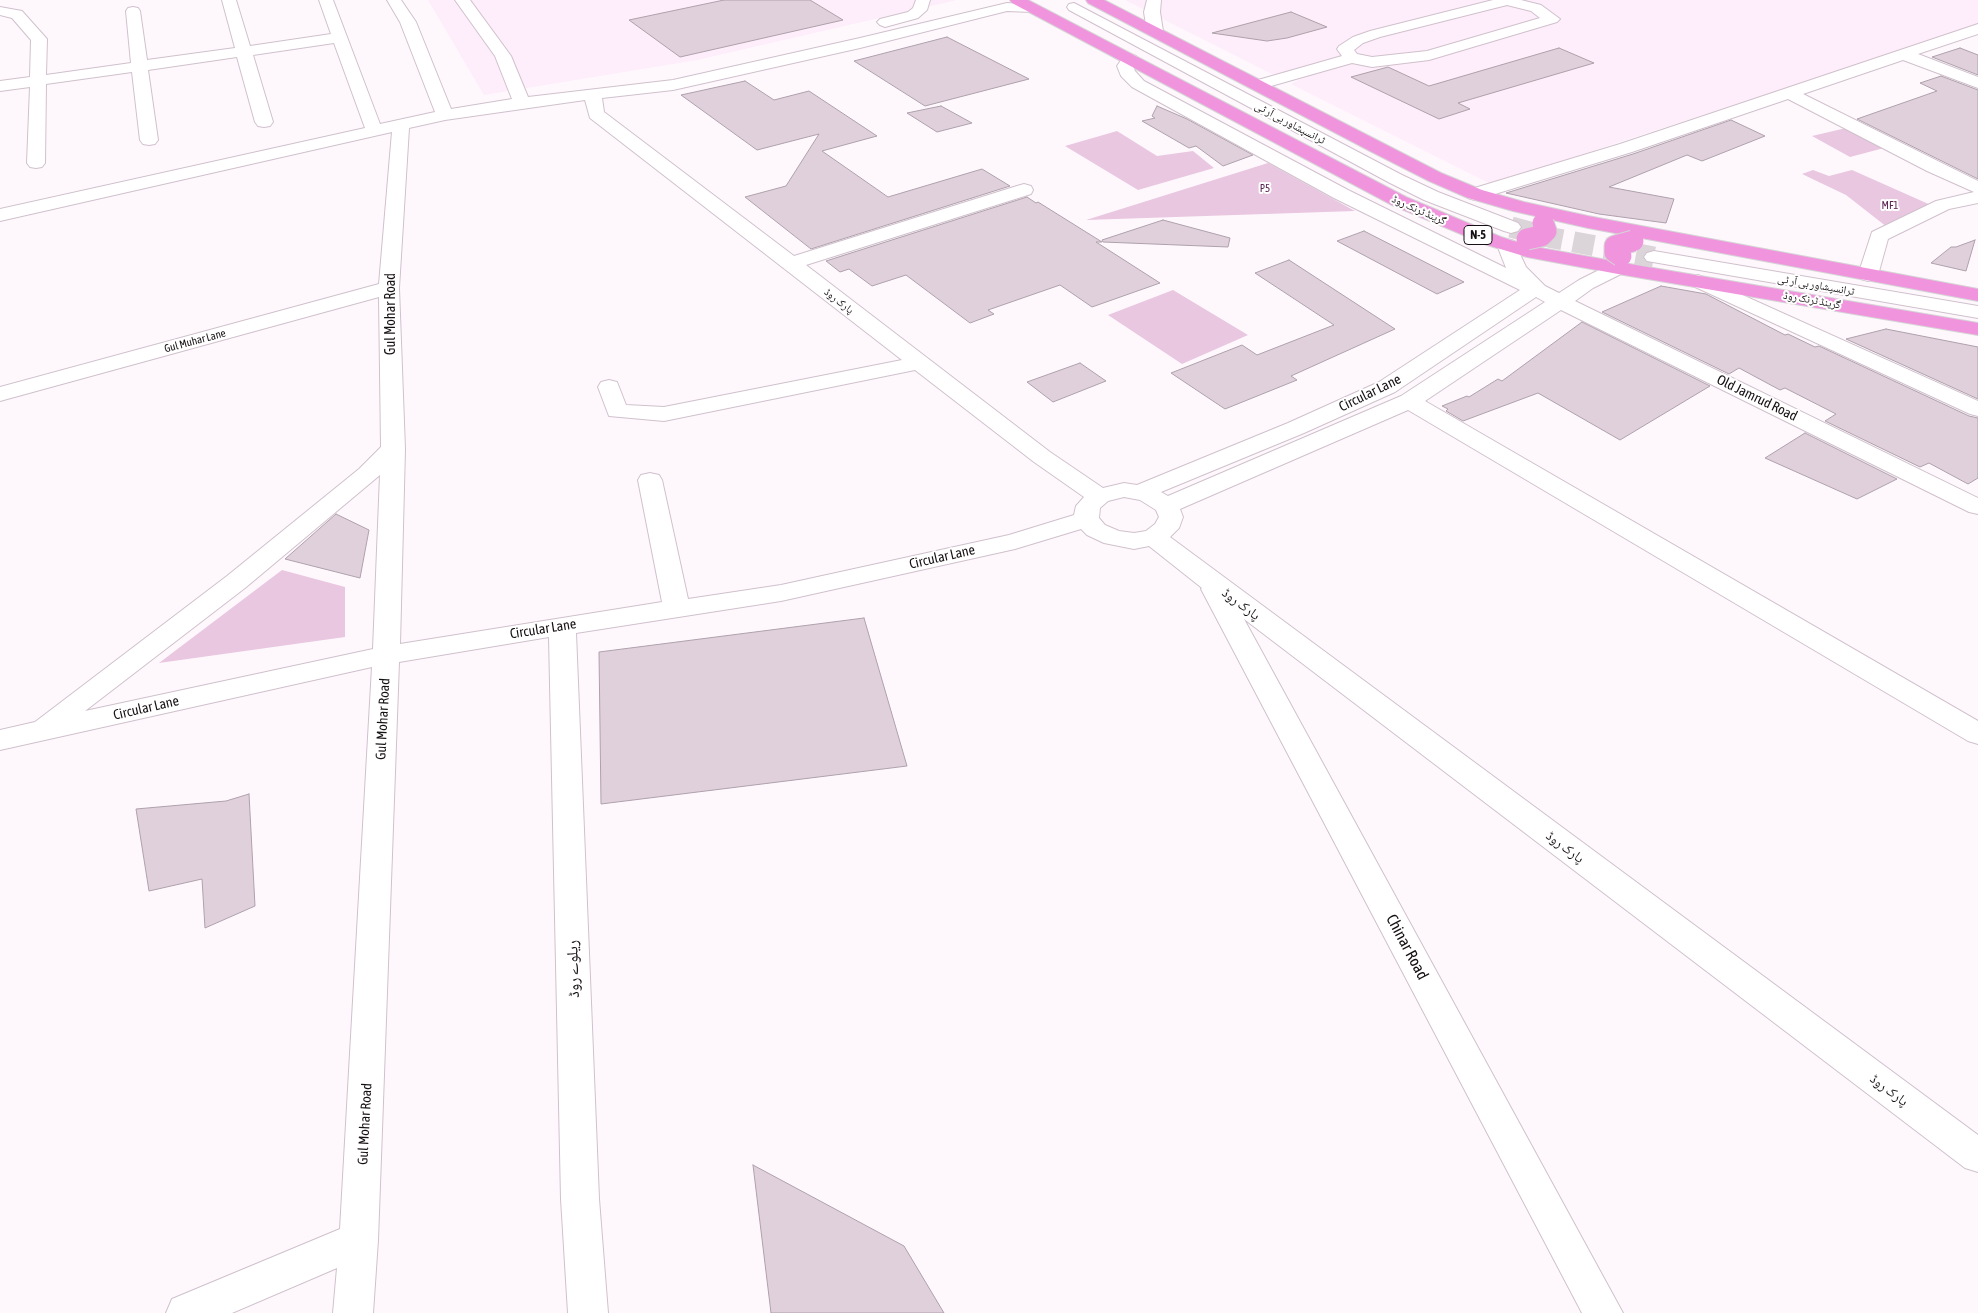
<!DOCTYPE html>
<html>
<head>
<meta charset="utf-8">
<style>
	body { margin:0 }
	canvas { display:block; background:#fef8fd }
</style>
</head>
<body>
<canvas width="1978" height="1313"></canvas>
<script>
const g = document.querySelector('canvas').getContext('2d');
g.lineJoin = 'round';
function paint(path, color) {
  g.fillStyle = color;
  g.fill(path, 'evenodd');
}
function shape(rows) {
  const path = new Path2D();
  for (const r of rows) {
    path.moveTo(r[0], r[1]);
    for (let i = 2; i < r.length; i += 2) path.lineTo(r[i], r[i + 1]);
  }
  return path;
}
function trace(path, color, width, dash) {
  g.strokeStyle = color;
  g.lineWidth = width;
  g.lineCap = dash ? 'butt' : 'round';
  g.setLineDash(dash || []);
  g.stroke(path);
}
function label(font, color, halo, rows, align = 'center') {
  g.font = font + ' "Asap Condensed","Noto Naskh Arabic",sans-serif';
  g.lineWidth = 4;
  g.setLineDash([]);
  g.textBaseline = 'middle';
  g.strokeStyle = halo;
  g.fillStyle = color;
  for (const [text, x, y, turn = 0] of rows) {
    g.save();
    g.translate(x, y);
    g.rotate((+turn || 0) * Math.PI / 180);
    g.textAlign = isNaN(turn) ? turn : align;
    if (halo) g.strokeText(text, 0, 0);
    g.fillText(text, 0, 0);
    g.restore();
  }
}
paint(shape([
	[428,0,957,0,697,60,484,95],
	[1125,0,1978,0,1978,25,1491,184,1291,84,1299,80,1284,73,1274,75]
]), '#feedfa');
paint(shape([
	[1846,128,1884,148,1850,157,1812,136],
	[1117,131,1157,156,1193,151,1214,168,1138,190,1065,146],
	[1268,163,1355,211,1086,220],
	[1813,170,1829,176,1852,170,1933,206,1887,227,1846,195,1802,174],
	[1173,290,1248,335,1182,364,1108,315],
	[282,570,345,587,345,637,159,663]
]), '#e9c7e0');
const building = shape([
	[724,0,810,0,843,20,680,57,629,20,724,0],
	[1291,12,1327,27,1287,38,1267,41,1212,33,1291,12],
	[947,37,1029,79,925,106,854,61,947,37],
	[1559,48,1594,63,1458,103,1470,109,1439,119,1351,77,1388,67,1429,86,1559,48],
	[1960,48,1978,55,1978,75,1932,57,1960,48],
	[1941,76,1978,90,1978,179,1857,119,1937,91,1920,83,1941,76],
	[745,81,774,100,809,91,877,136,822,151,888,197,982,169,1010,186,811,249,745,197,786,186,819,134,757,150,681,95,745,81],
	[941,106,972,123,937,132,907,113,941,106],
	[1157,106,1187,119,1253,155,1223,166,1196,146,1189,148,1142,121,1155,118,1152,116,1157,106],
	[1731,120,1765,136,1702,161,1687,155,1609,187,1674,199,1666,223,1599,214,1506,193,1633,154,1731,120],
	[1027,197,1036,203,1038,202,1102,242,1096,242,1160,283,1092,307,1060,285,988,310,994,314,970,323,906,275,872,286,849,269,840,272,826,261,1027,197],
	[1163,220,1230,238,1228,247,1103,242,1102,240,1163,220],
	[1364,231,1464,282,1437,294,1337,241,1364,231],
	[1975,240,1966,271,1931,263,1951,247,1956,247,1975,240],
	[1289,260,1395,329,1291,376,1297,380,1225,409,1171,373,1242,345,1257,355,1334,325,1255,273,1289,260],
	[1661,286,1706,294,1785,335,1788,334,1815,347,1819,346,1969,416,1978,418,1978,478,1968,484,1929,463,1920,467,1825,421,1836,414,1785,388,1780,390,1739,368,1729,374,1602,312,1661,286],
	[1582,322,1710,386,1620,440,1538,393,1463,421,1446,411,1448,409,1442,406,1467,396,1469,397,1498,379,1502,381,1582,322],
	[1886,329,1978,347,1978,399,1846,339,1886,329],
	[1080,363,1106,381,1053,402,1027,382,1080,363],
	[1805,433,1897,479,1857,499,1765,458,1805,433],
	[336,514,369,530,360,578,285,559,336,514],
	[864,618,907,766,601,804,599,652,864,618],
	[249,794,255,906,205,928,202,879,149,891,136,809,226,801,249,794],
	[753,1165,904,1246,944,1313,771,1313,753,1165]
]);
paint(building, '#dfd0db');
trace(building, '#afa1ac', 1);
trace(shape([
	[1511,227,1553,238,1654,257]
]), '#dbd5da', 21, [21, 11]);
const minor = shape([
	[222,0,236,0,250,46,331,34,319,0,333,0,380,124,435,112,400,22,387,0,401,0,416,22,451,109,512,99,495,56,455,0,470,0,511,56,528,97,673,80,860,38,1007,3,1037,5,1039,8,1037,11,1032,12,1007,11,860,48,673,90,602,98,604,112,794,256,1017,186,1024,184,1031,186,1033,190,1031,194,806,265,1050,452,1103,488,1124,483,1137,485,1288,423,1379,382,1520,290,1334,198,1132,87,1121,76,1117,66,1124,56,1130,54,1136,56,1138,59,1133,66,1135,71,1144,81,1348,190,1506,268,1497,245,1500,241,1507,239,1514,241,1526,267,1545,286,1559,293,1579,280,1611,264,1618,262,1625,264,1628,268,1625,272,1593,288,1575,301,1978,498,1978,514,1969,512,1561,310,1425,401,1978,721,1978,744,1968,741,1408,410,1180,509,1183,517,1179,528,1170,537,1978,1135,1978,1172,1965,1168,1244,619,1623,1313,1582,1313,1201,589,1202,588,1149,546,1134,549,1104,543,1087,535,1081,529,1015,549,781,601,576,633,599,1199,608,1313,568,1313,561,1199,549,637,399,662,378,1240,373,1313,333,1313,337,1268,232,1313,166,1313,172,1299,340,1229,372,667,0,750,0,730,35,722,227,576,359,469,381,447,379,297,0,401,0,387,379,284,392,132,0,221,0,209,365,128,334,43,253,55,273,122,270,126,264,127,258,126,255,122,237,57,148,70,158,140,155,144,149,145,143,144,140,140,132,72,46,84,45,163,42,167,36,168,30,167,27,163,30,87,0,91,0,81,30,77,31,40,12,18,0,15,0,7,22,11,47,39,46,75,131,63,126,11,128,8,133,7,138,8,140,11,147,60,235,48,222,0],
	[585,100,590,118,902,360,664,407,626,405,617,382,609,380,601,382,598,387,609,416,664,421,915,370,1034,462,1084,497,1076,506,1074,515,1009,535,781,585,688,599,662,480,659,475,650,473,641,475,638,480,662,602,400,644,405,449,399,288,409,128,445,120,585,100],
	[1536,297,1545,302,1401,396,1168,496,1161,492,1304,433,1395,392,1536,297],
	[380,475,373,649,85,711,245,588,380,475],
	[1124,497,1140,500,1156,510,1159,517,1155,524,1146,531,1134,533,1119,531,1105,525,1099,518,1100,508,1108,501,1124,497],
	[916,0,930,0,927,10,918,18,885,27,880,25,877,22,880,19,908,12,913,8,916,0],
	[1147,0,1161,0,1160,12,1163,31,1160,34,1155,36,1150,34,1147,31,1144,12,1147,0],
	[1493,0,1521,0,1541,5,1560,19,1557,22,1429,60,1372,67,1352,63,1257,90,1251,88,1249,85,1251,82,1342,56,1337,49,1339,46,1353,37,1370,31,1493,0],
	[1507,5,1531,11,1540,18,1427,51,1372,57,1357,54,1354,50,1363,43,1380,37,1507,5],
	[1074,3,1402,175,1438,192,1518,223,1521,227,1518,231,1511,233,1504,231,1424,200,1390,183,1069,10,1067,7,1069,4,1074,3],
	[1978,24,1978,34,1918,54,1978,77,1978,88,1903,60,1803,94,1978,181,1978,203,1949,209,1888,239,1878,275,1875,279,1868,281,1861,279,1858,275,1872,232,1936,201,1974,192,1927,171,1788,99,1632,152,1482,198,1475,200,1468,198,1466,194,1468,190,1620,144,1978,24],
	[1654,251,1978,306,1978,318,1647,261,1644,257,1647,253,1654,251],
	[1698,275,1978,401,1978,416,1970,414,1691,285,1688,281,1691,277,1698,275]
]);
const highway = shape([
	[1010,0,1028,0,1406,197,1501,237,1530,246,1618,262,1978,323,1978,335,1618,274,1527,257,1487,245,1392,205,1012,3,1010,0],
	[1086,0,1104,0,1441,173,1482,190,1524,202,1588,216,1978,289,1978,301,1588,228,1513,211,1468,198,1429,181,1370,151,1088,3,1086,0]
]);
trace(minor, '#d0c1cc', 2);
trace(highway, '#d5d4d5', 2);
paint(minor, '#fff');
paint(highway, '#f194de');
const highwayBridge = shape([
	[1527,239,1541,236,1546,231,1543,223],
	[1621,256,1615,252,1615,246,1633,241]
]);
trace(highwayBridge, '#d5d4d5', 23, []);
trace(highwayBridge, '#f194de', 21);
label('11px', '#161114', '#fff', [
	["ٹرانسپشاور بی آر ٹی",1290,123,28],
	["گرینڈ ٹرنک روڈ",1419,210,24],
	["ٹرانسپشاور بی آر ٹی",1816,285,10],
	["گرینڈ ٹرنک روڈ",1812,300,10],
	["پارک روڈ",839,301,38],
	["Gul Muhar Lane",195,341,-15]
]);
label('11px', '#5a2250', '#fff', [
	["P5",1265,189],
	["MF1",1890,206]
]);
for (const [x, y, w] of [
	[1478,235,28]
]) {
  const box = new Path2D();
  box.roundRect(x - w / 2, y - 9.5, w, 19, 4);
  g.fillStyle = '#fff';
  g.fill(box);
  trace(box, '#161114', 1);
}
label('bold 12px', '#161114', null, [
	["N-5",1478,235]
]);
label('14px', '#161114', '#fff', [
	["Gul Mohar Road",391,314,-90],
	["Circular Lane",1370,393,-26],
	["Old Jamrud Road",1757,398,26],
	["Circular Lane",942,557,-13],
	["پارک روڈ",1241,604,37],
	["Circular Lane",543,629,-9],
	["Circular Lane",146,708,-13],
	["Gul Mohar Road",383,719,-87],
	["پارک روڈ",1565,847,37],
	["پارک روڈ",1889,1090,37],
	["Gul Mohar Road",365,1124,-87]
]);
label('16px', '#161114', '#fff', [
	["Chinar Road",1407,947,62],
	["ریلوے روڈ",573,969,-92]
]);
</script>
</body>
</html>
